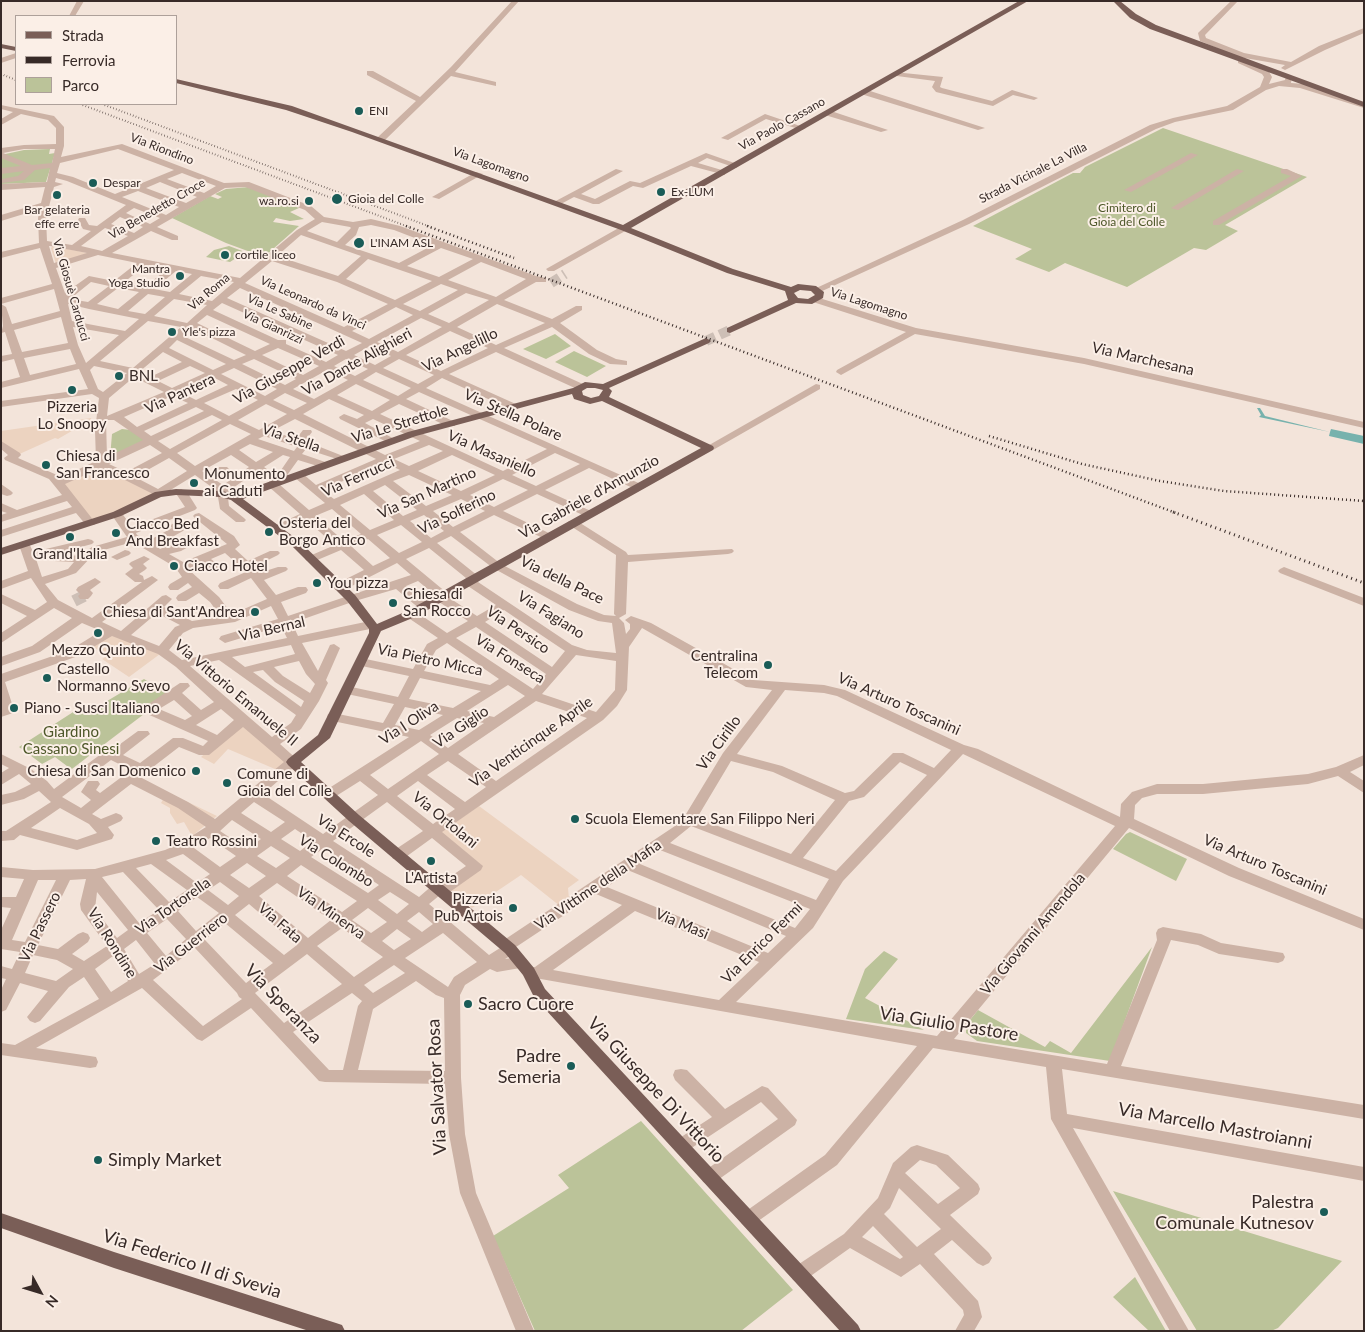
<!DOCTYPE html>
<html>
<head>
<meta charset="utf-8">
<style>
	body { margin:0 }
	#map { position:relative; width:1365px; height:1332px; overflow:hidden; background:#f3e4da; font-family:Lato,sans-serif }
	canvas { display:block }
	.frame { position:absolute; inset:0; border:2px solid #372a27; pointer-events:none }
	.legend { position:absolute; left:15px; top:15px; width:162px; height:90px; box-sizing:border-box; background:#fbefe7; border:1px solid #ada09a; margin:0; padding:6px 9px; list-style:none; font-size:15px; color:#372a27 }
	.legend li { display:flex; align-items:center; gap:10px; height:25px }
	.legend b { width:25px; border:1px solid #ada09a }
	.north { position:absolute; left:15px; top:1267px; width:50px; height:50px; -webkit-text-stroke:4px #fbefe7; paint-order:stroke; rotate:129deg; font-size:14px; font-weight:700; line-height:20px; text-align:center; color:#372a27 }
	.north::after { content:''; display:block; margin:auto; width:18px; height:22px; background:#372a27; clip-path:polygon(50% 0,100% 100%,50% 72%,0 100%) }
</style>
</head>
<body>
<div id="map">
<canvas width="1365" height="1332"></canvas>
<div class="frame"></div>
<ul class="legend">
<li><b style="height:6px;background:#7a5e57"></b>Strada</li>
<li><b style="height:6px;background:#372a27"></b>Ferrovia</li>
<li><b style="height:14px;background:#bbc399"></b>Parco</li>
</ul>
<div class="north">N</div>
</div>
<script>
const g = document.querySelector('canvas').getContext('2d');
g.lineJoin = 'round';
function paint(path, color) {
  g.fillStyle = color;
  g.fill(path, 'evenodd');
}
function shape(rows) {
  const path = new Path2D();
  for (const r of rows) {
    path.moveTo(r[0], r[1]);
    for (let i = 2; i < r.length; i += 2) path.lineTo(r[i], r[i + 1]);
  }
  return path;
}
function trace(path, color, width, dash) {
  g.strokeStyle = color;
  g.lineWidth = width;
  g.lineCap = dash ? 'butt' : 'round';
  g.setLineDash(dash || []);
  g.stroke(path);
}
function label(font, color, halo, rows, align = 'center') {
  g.font = font + ' Lato,sans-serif';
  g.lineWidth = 4;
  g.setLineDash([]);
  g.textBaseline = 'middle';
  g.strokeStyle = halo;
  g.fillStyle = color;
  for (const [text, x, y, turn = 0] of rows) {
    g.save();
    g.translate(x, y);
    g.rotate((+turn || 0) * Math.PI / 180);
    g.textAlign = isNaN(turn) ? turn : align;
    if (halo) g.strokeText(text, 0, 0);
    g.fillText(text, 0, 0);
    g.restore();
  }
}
paint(shape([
	[1163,128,1307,177,1225,225,1238,231,1206,250,1194,248,1127,287,1065,263,1049,272,1015,259,1032,249,973,226,1073,173,1080,173,1085,167],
	[50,149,49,154,55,153,46,182,1,184,1,155,24,150],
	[249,187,299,208,290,212,304,219,290,221,276,218,273,222,299,226,264,257,226,243,172,218,210,196,218,199,222,197,215,194,226,189],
	[229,246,245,252,230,262,206,257,214,250],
	[555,334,571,346,546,359,523,349],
	[574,351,606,366,587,377,555,362],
	[122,429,131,430,147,441,110,458,112,434],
	[144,679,169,695,64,775,60,771,67,766,55,757,42,764,19,747,84,705,92,710],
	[1130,832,1187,859,1176,881,1113,849,1126,834],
	[1152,947,1110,1061,977,1041,966,1033,966,1025,978,1010,1045,1047,1050,1041,1071,1053],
	[884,951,898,959,865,998,924,1030,846,1019,865,969],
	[641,1121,793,1290,741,1331,535,1331,493,1236,569,1188,558,1175],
	[1113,1191,1342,1261,1278,1328,1271,1331,1197,1331],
	[1135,1277,1166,1331,1149,1331,1113,1297]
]), '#bbc399');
paint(shape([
	[53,246,92,254,56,264,51,248],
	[91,418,92,423,82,425,58,439,55,438,15,456,1,446,1,431],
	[102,464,159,494,90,523,59,483],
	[111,631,160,654,129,677,102,659,107,656,92,646],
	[243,720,293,762,282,772,228,749,214,764,201,757],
	[167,792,217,816,192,836,184,822,177,824,170,813,170,808,161,803],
	[479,806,579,880,568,888,569,899,560,906,521,875,472,908,449,888,481,865,440,832]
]), '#ecd3c0');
paint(shape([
	[1257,408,1260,408,1265,416,1330,432,1331,429,1364,436,1364,444,1329,436,1330,432,1259,417,1261,415]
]), '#77b2ad');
trace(shape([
	[551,283,565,274]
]), '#cdbfb6', 10, [10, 5]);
trace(shape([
	[74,601,84,596]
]), '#cdbfb6', 12, [12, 6]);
trace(shape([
	[706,341,730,330]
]), '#cdbfb6', 10, [10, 5]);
paint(shape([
	[77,1,84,1,75,16,69,16,77,1],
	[512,1,519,1,455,72,496,82,496,86,451,76,384,141,378,141,378,137,416,101,367,75,367,71,373,71,420,97,451,67,512,1],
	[1231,1,1238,1,1205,35,1206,38,1244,53,1291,62,1319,46,1364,28,1364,33,1325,50,1285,70,1281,68,1285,65,1239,57,1200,41,1198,33,1231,1],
	[16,53,16,58,1,63,1,58,16,53],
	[1238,59,1244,59,1268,70,1272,77,1269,84,1285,80,1286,76,1292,76,1291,83,1304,84,1364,103,1364,108,1300,88,1279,86,1266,90,1233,110,1175,122,1156,129,969,224,820,292,814,292,812,290,963,220,1150,125,1173,118,1227,106,1260,87,1264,77,1262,74,1238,63,1238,59],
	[894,72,943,77,940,87,942,88,992,101,1012,90,1038,98,1034,100,1013,95,993,106,936,92,932,87,935,81,897,76,894,76,894,72],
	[861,90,867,90,985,128,978,130,861,94,861,90],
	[1,105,54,116,64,127,64,146,61,157,122,144,224,183,249,182,311,206,324,217,353,222,371,219,400,226,536,276,546,278,546,282,536,282,504,300,552,319,576,306,582,306,582,310,560,323,597,350,616,359,627,361,627,365,610,364,589,354,552,327,504,348,585,385,585,389,577,389,496,352,449,374,518,405,518,409,510,409,442,378,426,388,643,485,645,487,643,489,635,489,589,468,545,490,593,512,595,514,593,516,585,516,537,494,503,511,553,535,555,537,553,539,545,539,494,515,460,532,501,564,577,604,604,615,616,616,614,614,616,555,569,525,567,523,569,521,577,521,626,552,628,555,732,549,734,551,732,553,728,554,628,562,626,614,619,618,624,623,626,634,630,629,630,624,625,620,631,616,651,623,753,680,824,685,845,690,964,745,978,749,1120,817,1121,804,1132,792,1157,784,1203,784,1308,774,1336,767,1364,755,1364,765,1350,772,1364,781,1364,793,1338,776,1308,784,1203,794,1157,794,1142,798,1135,805,1134,819,1239,868,1364,919,1364,930,1229,876,1129,828,954,1039,1107,1064,1157,940,1156,933,1158,929,1163,927,1201,934,1221,943,1283,953,1285,957,1283,961,1278,963,1219,954,1198,945,1171,940,1121,1066,1364,1105,1364,1119,1062,1069,1067,1114,1364,1167,1364,1181,1073,1128,1189,1331,1170,1331,1051,1119,1046,1067,933,1048,837,1165,754,1224,748,1226,742,1224,739,1219,742,1214,825,1155,917,1046,524,976,521,972,524,968,535,967,622,905,596,894,516,947,515,953,505,959,521,957,526,959,528,963,526,967,497,972,490,969,465,985,460,995,461,1078,465,1134,476,1193,534,1331,516,1331,460,1193,449,1134,445,1084,325,1082,319,1081,251,1008,202,1041,197,1039,142,988,36,1048,90,1056,96,1057,98,1062,96,1067,90,1068,1,1055,1,1043,15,1045,99,999,84,977,69,987,40,1021,35,1023,30,1021,27,1017,48,991,20,983,6,1010,1,1012,1,990,6,979,1,978,1,966,12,969,20,952,1,949,1,930,11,908,1,907,1,897,16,897,24,879,1,877,1,867,33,870,95,869,165,850,179,844,206,827,178,808,131,784,92,814,101,819,116,813,121,815,123,818,121,821,108,827,114,835,112,839,77,850,20,835,14,840,1,841,1,831,6,831,51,802,39,791,24,799,1,805,1,795,15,792,31,784,19,774,1,785,1,773,9,768,1,764,1,754,31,769,47,781,54,789,105,751,112,750,138,731,148,731,150,734,123,755,140,763,173,738,183,738,203,746,208,741,145,713,144,710,147,705,180,683,188,683,190,686,182,693,201,710,214,702,176,667,158,654,112,636,78,656,5,682,14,710,13,713,1,717,1,674,70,650,101,631,82,623,40,652,1,666,1,657,32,646,72,618,54,608,1,643,1,633,27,616,1,603,1,594,35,610,47,602,31,578,1,589,1,581,28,571,19,545,21,543,29,543,33,552,88,539,92,540,94,542,92,544,36,559,42,577,68,569,74,562,54,561,52,559,54,557,81,555,92,547,127,537,111,514,113,512,121,512,132,527,185,507,175,492,181,489,187,492,197,508,195,510,136,533,137,535,148,541,172,528,170,526,172,524,176,523,183,527,185,529,183,531,156,546,160,549,170,545,175,545,185,540,199,538,211,545,205,548,197,545,192,545,181,551,169,554,183,562,227,544,195,518,193,516,195,514,199,513,234,536,240,545,235,549,248,561,270,551,278,551,280,553,278,555,254,567,259,573,278,567,286,567,288,569,286,571,264,580,276,595,298,587,306,587,308,590,306,593,281,602,288,616,411,575,397,563,344,590,336,590,334,587,336,584,364,570,341,550,315,561,307,561,305,559,307,557,335,545,306,520,280,531,272,531,270,529,272,527,300,514,268,486,266,484,270,481,256,472,230,490,241,498,235,501,228,498,229,506,244,518,246,520,244,522,236,522,220,509,217,491,195,475,159,497,101,468,65,484,94,521,96,523,94,525,86,525,76,513,1,537,1,530,72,507,67,501,1,522,1,515,7,513,1,511,1,503,17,510,62,495,49,479,5,460,4,458,8,455,1,449,1,441,20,453,21,455,18,458,57,475,60,478,96,461,95,430,99,398,92,394,1,407,1,401,88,389,79,369,1,388,1,382,20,377,14,359,1,362,1,356,12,354,5,332,1,333,3,326,1,304,6,307,12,324,60,311,54,289,1,304,1,298,52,284,40,248,1,258,1,252,39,243,38,218,40,209,1,221,1,215,41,203,45,187,1,190,1,184,47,182,50,168,35,170,24,180,2,183,2,179,18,176,24,171,1,174,1,168,21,166,1,158,1,148,24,145,56,144,56,128,48,120,21,114,1,125,1,119,13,112,1,109,1,105],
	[24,149,55,149,52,163,32,165,3,153,24,149],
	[118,149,174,170,115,194,73,177,57,173,60,163,118,149],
	[182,173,216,186,204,193,167,179,182,173],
	[56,178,67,181,126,205,97,226,89,225,85,218,79,218,78,220,83,229,91,231,72,245,47,241,46,218,54,187,63,184,55,182,56,178],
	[160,182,197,197,186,203,146,188,160,182],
	[245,187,305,210,315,219,297,230,240,278,112,253,151,231,172,240,178,240,178,236,157,227,225,188,245,187],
	[138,191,179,207,166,215,122,197,138,191],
	[134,208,160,218,150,224,126,213,134,208],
	[120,217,143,227,134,233,111,224,120,217],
	[322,222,350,227,351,228,337,242,307,231,322,222],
	[371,225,394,230,433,245,399,263,345,245,356,235,359,227,371,225],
	[105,228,128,236,102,251,81,246,105,228],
	[301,235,361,256,338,276,277,256,301,235],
	[49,246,50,246,87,253,54,263,49,246],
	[441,248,473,259,439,277,407,266,441,248],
	[98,255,137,263,114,281,89,276,65,293,56,268,98,255],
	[368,259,432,281,395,300,346,279,368,259],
	[272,261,337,282,388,304,344,327,245,283,272,261],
	[481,262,526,279,496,297,448,280,481,262],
	[146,265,167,269,145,287,123,283,146,265],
	[176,271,192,274,170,292,154,289,176,271],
	[201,276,234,282,212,301,179,294,201,276],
	[91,282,109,286,88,302,70,299,91,282],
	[441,284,458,290,420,311,403,304,441,284],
	[118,288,139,292,118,309,97,304,118,288],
	[240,288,362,343,346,351,227,298,240,288],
	[466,293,489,300,449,323,428,314,466,293],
	[148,294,165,297,145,314,128,311,148,294],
	[174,299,207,305,187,323,154,316,174,299],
	[222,303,338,355,326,362,286,344,286,340,278,340,213,310,222,303],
	[68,304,89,309,139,319,125,331,72,321,68,304],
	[497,304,545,323,496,345,457,327,497,304],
	[396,307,413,315,369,339,352,331,396,307],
	[207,315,270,344,255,351,197,323,207,315],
	[61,317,68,343,22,352,14,330,61,317],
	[421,318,442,327,398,352,377,342,421,318],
	[148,321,181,327,133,368,100,361,148,321],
	[73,327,119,335,86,363,78,345,73,327],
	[192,328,246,355,234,360,183,336,192,328],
	[450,331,488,348,441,371,406,355,450,331],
	[177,340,226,364,213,370,169,348,177,340],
	[370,346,391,356,375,365,354,355,370,346],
	[278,348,319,366,303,375,262,355,278,348],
	[70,349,76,364,30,375,24,358,70,349],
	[163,352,182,362,150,377,139,372,163,352],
	[254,359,296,379,285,385,242,364,254,359],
	[346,359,368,369,355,376,334,366,346,359],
	[399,359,434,375,418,384,383,368,399,359],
	[94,366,127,373,103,392,98,389,90,370,94,366],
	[190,366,205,373,172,388,158,381,190,366],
	[234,368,277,389,265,396,221,374,234,368],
	[327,370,348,380,314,399,293,389,327,370],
	[376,372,411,388,398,396,363,380,376,372],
	[134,377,164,392,107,416,109,398,134,377],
	[213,377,228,385,196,400,180,392,213,377],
	[356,384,390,400,372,411,337,395,356,384],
	[236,389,258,400,229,416,204,403,236,389],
	[419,392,547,449,503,471,380,414,399,404,447,426,455,426,455,422,406,399,419,392],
	[285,393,307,403,294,410,273,400,285,393],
	[172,396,188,403,137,427,124,417,172,396],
	[329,399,364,415,357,419,344,414,339,417,340,419,389,443,393,444,398,441,365,423,373,419,420,441,385,455,303,414,329,399],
	[266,404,287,414,259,430,238,420,266,404],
	[196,407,204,411,151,436,144,431,196,407],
	[212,415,222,420,170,449,158,441,212,415],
	[295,419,376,459,316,485,302,473,294,473,293,475,294,477,325,503,309,510,280,485,298,460,324,468,328,467,329,465,328,463,302,454,306,449,343,461,348,458,305,441,312,432,311,430,303,430,296,439,272,431,295,419],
	[106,420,114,420,143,440,107,457,106,420],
	[230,424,251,434,195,466,177,453,230,424],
	[264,436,297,447,294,451,258,439,264,436],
	[250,444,273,452,256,462,239,450,250,444],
	[150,445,162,453,126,472,109,464,150,445],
	[429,445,443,451,409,466,394,459,429,445],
	[555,453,580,464,536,486,512,475,555,453],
	[231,455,249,467,236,476,227,467,219,467,218,469,229,481,223,485,202,471,231,455],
	[283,455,290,457,277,476,264,467,283,455],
	[452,455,495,475,461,491,418,471,452,455],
	[169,458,187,471,158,489,135,477,169,458],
	[385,463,400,470,334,499,322,490,385,463],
	[409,475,452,495,426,506,393,481,409,475],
	[503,479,528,490,494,507,470,495,503,479],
	[385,485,417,510,403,516,373,491,385,485],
	[364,494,394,520,370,530,340,505,364,494],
	[461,499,485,511,453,527,433,511,461,499],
	[332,509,361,534,344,541,315,516,332,509],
	[424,515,444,531,431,538,410,521,424,515],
	[401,525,422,542,399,553,377,535,401,525],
	[451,536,493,568,569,610,598,621,612,623,616,653,587,650,572,645,478,582,480,579,478,576,437,543,451,536],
	[368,539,390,558,373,566,351,546,368,539],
	[133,542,175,567,182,577,170,584,168,587,170,590,178,590,188,583,192,587,178,595,176,598,178,601,186,601,199,593,210,602,218,613,212,618,192,621,164,607,172,599,166,595,162,596,121,631,102,622,158,580,152,576,144,580,143,576,139,574,145,570,147,568,143,564,150,559,144,556,131,562,129,564,133,568,125,574,135,582,142,582,92,618,58,600,45,584,76,573,92,556,100,551,133,542],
	[429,548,466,578,463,581,465,584,496,605,477,616,448,597,447,593,406,559,429,548],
	[225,553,246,572,220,583,218,586,220,589,228,589,251,578,267,599,230,615,231,613,219,597,188,569,204,562,214,572,222,572,224,570,222,568,211,559,225,553],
	[418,581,435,595,436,600,468,621,447,633,415,611,407,611,405,614,407,617,438,638,427,644,413,669,361,658,357,659,355,662,357,665,409,676,398,697,347,686,341,690,347,694,394,704,383,723,333,713,328,714,327,717,328,720,409,737,323,792,321,795,323,798,333,798,360,781,378,795,323,834,263,794,300,762,280,744,301,729,319,701,328,683,326,680,340,648,334,644,330,645,318,671,302,643,370,629,376,625,370,621,298,636,292,623,355,601,396,589,420,609,428,609,430,606,428,603,406,586,418,581],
	[271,606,278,619,221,636,219,639,225,643,281,626,287,638,182,660,169,650,183,633,193,628,235,622,271,606],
	[504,610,565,651,552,667,485,622,504,610],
	[157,613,180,625,175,627,159,646,131,635,157,613],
	[476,627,546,674,533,689,456,638,476,627],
	[642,628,746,687,772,690,723,753,686,814,675,826,501,942,500,948,489,955,429,904,440,895,447,894,481,870,483,866,442,832,603,720,617,706,627,690,629,647,642,628],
	[447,643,499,679,490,685,424,671,436,650,447,643],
	[291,645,295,654,245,667,232,657,291,645],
	[576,655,616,661,615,690,596,712,542,694,576,655],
	[219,660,296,715,291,723,272,737,190,666,219,660],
	[299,661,306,674,315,684,310,693,283,676,274,667,299,661],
	[263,670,275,682,304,701,301,707,253,672,263,670],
	[420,678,481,691,453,708,409,699,420,678],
	[508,685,525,696,494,717,467,711,508,685],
	[785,690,824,693,837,696,951,750,934,768,903,753,893,753,854,791,845,793,782,766,737,754,785,690],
	[174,700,192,716,185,720,159,709,174,700],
	[536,701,587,718,496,781,458,754,536,701],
	[405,707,443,715,419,730,395,725,405,707],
	[221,709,234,720,217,735,196,725,221,709],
	[457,718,484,723,448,748,430,735,457,718],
	[243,727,284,762,215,819,188,802,140,777,179,747,199,755,209,755,243,727],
	[421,741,439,754,388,789,370,775,421,741],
	[963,754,1115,826,937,1036,736,1002,813,928,843,881,963,754],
	[111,760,131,770,100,793,96,790,100,784,98,781,88,781,81,792,91,800,81,808,62,797,111,760],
	[448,761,486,787,465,802,427,775,448,761],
	[731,761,773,772,835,800,791,854,697,818,731,761],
	[900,762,927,775,836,871,803,858,849,801,864,797,900,762],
	[418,781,455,809,433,824,397,796,418,781],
	[254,802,285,822,271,832,241,813,254,802],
	[387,802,423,831,393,851,391,855,393,859,403,859,432,838,466,866,441,883,434,884,419,897,333,841,387,802],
	[60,808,89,824,97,833,77,840,31,828,60,808],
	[232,820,261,839,247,849,220,831,232,820],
	[691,826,829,879,816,900,670,843,691,826],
	[295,829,313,841,300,851,281,839,295,829],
	[210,838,236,856,220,867,194,848,210,838],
	[271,846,290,858,276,868,257,856,271,846],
	[324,848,379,885,368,893,311,857,324,848],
	[660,850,810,909,795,928,640,864,660,850],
	[183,854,210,874,197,883,166,860,183,854],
	[247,863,266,876,249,888,230,875,247,863],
	[151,864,187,890,169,902,136,868,151,864],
	[301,865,357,901,342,912,287,876,301,865],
	[630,871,786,936,768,953,607,887,630,871],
	[123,872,159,910,139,923,102,877,123,872],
	[86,879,80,904,81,910,107,946,84,961,72,954,88,942,90,938,88,934,83,932,78,934,58,949,38,945,70,880,86,879],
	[38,880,56,880,25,942,12,940,38,880],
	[220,882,239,896,228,905,208,890,220,882],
	[277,883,331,920,308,938,259,896,277,883],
	[97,892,128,930,117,938,95,909,97,892],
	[390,892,409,904,397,914,378,900,390,892],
	[197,897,219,913,196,931,178,911,197,897],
	[249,904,297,945,284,955,235,915,249,904],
	[368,908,387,922,371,933,352,920,368,908],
	[635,911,759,962,719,1000,553,970,635,911],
	[419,912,433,924,422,932,407,921,419,912],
	[167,919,186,939,166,956,147,933,167,919],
	[225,923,273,963,246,983,205,940,225,923],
	[342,928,383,957,354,977,317,946,342,928],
	[397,929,411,939,394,950,382,941,397,929],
	[443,933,477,962,454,977,448,987,405,958,443,933],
	[136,940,155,964,139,974,124,949,136,940],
	[195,948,237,993,239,997,242,999,203,1026,153,980,195,948],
	[307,954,342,984,284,1023,255,993,307,954],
	[33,955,57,960,73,969,56,981,25,973,33,955],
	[113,956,128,981,111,992,95,969,113,956],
	[394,965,405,973,373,993,364,985,394,965],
	[416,981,436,995,444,998,445,1071,358,1070,373,1009,416,981],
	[352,993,362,1001,358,1006,343,1070,329,1070,293,1032,352,993],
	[825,111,831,111,888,130,881,132,825,115,825,111],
	[765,114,806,128,802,130,766,119,728,140,721,138,765,114],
	[706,153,740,165,736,168,707,158,698,163,725,171,725,175,691,166,643,188,633,186,599,204,593,204,574,197,559,205,552,203,616,169,623,171,581,194,595,199,630,181,640,183,706,153],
	[1191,153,1198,155,1131,192,1124,190,1191,153],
	[1237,169,1244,171,1178,210,1171,208,1237,169],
	[1281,169,1287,169,1302,176,1219,225,1213,225,1213,221,1291,176,1281,173,1281,169],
	[476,172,483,174,439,199,432,197,476,172],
	[624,225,627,226,627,230,554,271,548,271,546,269,624,225],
	[816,297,916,328,1084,358,1364,422,1364,428,1084,364,915,334,841,375,836,372,837,370,906,332,813,302,813,298,816,297],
	[816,384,820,385,820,389,713,450,705,450,704,448,816,384],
	[1,484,11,491,13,493,11,495,7,496,1,494,1,484],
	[125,550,129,551,131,553,129,555,117,560,111,557,125,550],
	[1284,567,1364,598,1364,606,1280,573,1278,571,1280,569,1284,567],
	[95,578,101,582,90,590,93,593,91,596,88,599,80,599,78,596,80,594,76,590,78,587,95,578],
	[681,1069,687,1070,725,1109,762,1086,768,1088,797,1120,795,1125,715,1182,709,1184,703,1182,701,1177,703,1172,778,1119,761,1102,687,1151,681,1153,675,1151,673,1146,675,1141,712,1117,675,1080,673,1075,675,1070,681,1069],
	[917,1145,948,1155,978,1184,980,1189,978,1194,950,1215,989,1253,992,1258,989,1263,983,1266,977,1263,952,1240,934,1254,978,1301,982,1317,974,1331,955,1331,964,1315,963,1310,920,1264,901,1277,850,1248,805,1280,799,1282,793,1280,790,1274,793,1268,844,1234,878,1198,893,1163,911,1147,917,1145],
	[920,1160,936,1165,960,1188,938,1204,905,1173,920,1160],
	[899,1188,941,1229,917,1247,884,1214,890,1208,899,1188],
	[873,1226,903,1257,900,1259,862,1237,873,1226]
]), '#ccb2a5');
paint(shape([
	[1019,1,1028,1,631,228,733,269,791,287,798,284,816,286,824,292,823,298,812,304,796,303,730,333,727,332,727,328,788,300,785,291,727,273,621,230,352,132,286,110,176,83,176,79,292,106,623,225,1019,1],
	[800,290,811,291,815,295,808,299,798,298,794,293,800,290],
	[1113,1,1120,1,1136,14,1156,25,1364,102,1364,107,1150,29,1130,18,1113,1],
	[1,44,16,47,16,51,1,48,1,44],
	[706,338,711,341,709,343,609,388,612,391,609,397,713,446,714,448,713,450,415,617,381,631,330,738,301,762,359,815,515,945,534,968,545,989,858,1325,861,1331,840,1331,534,997,523,975,505,953,349,821,288,765,286,762,288,759,318,735,369,633,369,629,347,601,290,544,231,500,221,497,176,495,161,497,121,516,1,555,1,548,113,512,155,492,176,489,222,491,235,494,408,432,573,388,585,382,603,384,706,338],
	[587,388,595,388,603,390,599,396,591,398,583,395,582,391,587,388],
	[572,394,574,399,590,404,602,401,701,448,407,611,377,624,355,595,298,540,243,499,416,436,572,394],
	[1,1213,114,1252,336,1323,342,1325,345,1331,309,1331,114,1268,1,1228,1,1213]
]), '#7a5e57');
trace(shape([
	[1,74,16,80],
	[80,104,409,227],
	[102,104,431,227]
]), '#372a27', 2, [0.5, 2.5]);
trace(shape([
	[406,226,1176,513],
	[427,226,514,258],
	[989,436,1082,464,1160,481,1224,491,1364,501]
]), '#372a27', 2.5, [1, 3]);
trace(shape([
	[1173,512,1364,583]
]), '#372a27', 3, [1, 4]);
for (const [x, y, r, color] of [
	[359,111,5,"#1a5c57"],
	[93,183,5,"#1a5c57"],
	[661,192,5,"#1a5c57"],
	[57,195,5,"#1a5c57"],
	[337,199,6,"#1a5c57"],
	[309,201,5,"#1a5c57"],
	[359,243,6,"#1a5c57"],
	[225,255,5,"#1a5c57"],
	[180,276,5,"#1a5c57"],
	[172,332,5,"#1a5c57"],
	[119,376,5,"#1a5c57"],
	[72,390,5,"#1a5c57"],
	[46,465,5,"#1a5c57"],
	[194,483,5,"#1a5c57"],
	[269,532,5,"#1a5c57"],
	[116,533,5,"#1a5c57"],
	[70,537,5,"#1a5c57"],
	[174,566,5,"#1a5c57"],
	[317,583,5,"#1a5c57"],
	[393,603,5,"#1a5c57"],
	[255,612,5,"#1a5c57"],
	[98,633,5,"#1a5c57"],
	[768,665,5,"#1a5c57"],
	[47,678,5,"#1a5c57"],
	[14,708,5,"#1a5c57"],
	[196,771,5,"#1a5c57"],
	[227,783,5,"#1a5c57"],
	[575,819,5,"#1a5c57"],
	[156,841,5,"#1a5c57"],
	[431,861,5,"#1a5c57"],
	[513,908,5,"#1a5c57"],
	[468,1004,5,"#1a5c57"],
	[571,1066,5,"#1a5c57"],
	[98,1160,5,"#1a5c57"],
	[1324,1212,5,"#1a5c57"]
]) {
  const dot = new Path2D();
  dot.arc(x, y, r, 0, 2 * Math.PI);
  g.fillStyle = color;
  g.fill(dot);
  trace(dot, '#fbefe7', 2);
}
label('12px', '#372a27', '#fbefe7', [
	["ENI",369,111],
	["Despar",103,183],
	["Ex-LUM",671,192],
	["Gioia del Colle",348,199],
	["wa.ro.si",299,201,"right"],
	["Bar gelateria",57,210,"center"],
	["effe erre",57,224,"center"],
	["L'INAM ASL",370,243],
	["cortile liceo",235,255],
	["Mantra",170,269,"right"],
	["Yoga Studio",170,283,"right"],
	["Yle's pizza",182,332]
], 'left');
label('12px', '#372a27', '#fbefe7', [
	["Via Paolo Cassano",782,124,-29],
	["Via Riondino",162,149,21],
	["Via Lagomagno",491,165,20],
	["Strada Vicinale La Villa",1033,173,-27],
	["Via Benedetto Croce",157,209,-30],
	["Via Giosuè Carducci",71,290,74],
	["Via Roma",209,292,-40],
	["Via Leonardo da Vinci",313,303,24],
	["Via Lagomagno",869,304,18],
	["Via Le Sabine",280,312,24],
	["Via Gianrizzi",273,327,25]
]);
label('12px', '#4d5729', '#fbefe7', [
	["Cimitero di",1127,208],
	["Gioia del Colle",1127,222]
]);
label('15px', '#372a27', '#fbefe7', [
	["Via Angelillo",460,350,-26],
	["Via Marchesana",1143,359,13],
	["Via Dante Alighieri",357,362,-29],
	["Via Giuseppe Verdi",289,370,-29],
	["Via Pantera",180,394,-25],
	["Via Stella Polare",513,415,24],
	["Via Le Strettole",400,424,-17],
	["Via Stella",291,438,19],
	["Via Masaniello",492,454,24],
	["Via Ferrucci",358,477,-24],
	["Via San Martino",427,493,-24],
	["Via Gabriele d'Annunzio",589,497,-29],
	["Via Solferino",457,512,-26],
	["Via della Pace",562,580,26],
	["Via Fagiano",551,615,32],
	["Via Bernal",272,629,-13],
	["Via Persico",518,630,34],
	["Via Fonseca",510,659,32],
	["Via Pietro Micca",430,660,12],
	["Via Vittorio Emanuele II",236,693,40],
	["Via Arturo Toscanini",899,704,24],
	["Via I Oliva",409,723,-33],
	["Via Giglio",461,727,-34],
	["Via Venticinque Aprile",531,742,-35],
	["Via Cirillo",719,743,-54],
	["Via Ortolani",445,820,39],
	["Via Ercole",346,836,33],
	["Via Colombo",336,861,32],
	["Via Arturo Toscanini",1265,865,23],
	["Via Vittime della Mafia",598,885,-34],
	["Via Tortorella",173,906,-35],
	["Via Minerva",331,913,35],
	["Via Fata",280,923,41],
	["Via Masi",682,924,23],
	["Via Passero",40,927,-64],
	["Via Giovanni Amendola",1033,934,-50],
	["Via Rondine",112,943,58],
	["Via Guerriero",191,943,-38],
	["Via Enrico Fermi",762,943,-45]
]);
label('15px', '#372a27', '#fbefe7', [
	["BNL",129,376],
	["Pizzeria",72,407,"center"],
	["Lo Snoopy",72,424,"center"],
	["Chiesa di",56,456],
	["San Francesco",56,473],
	["Monumento",204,474],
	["ai Caduti",204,491],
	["Osteria del",279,523],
	["Borgo Antico",279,540],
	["Ciacco Bed",126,524],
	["And Breakfast",126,541],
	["Grand'Italia",70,554,"center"],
	["Ciacco Hotel",184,566],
	["You pizza",327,583],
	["Chiesa di",403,594],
	["San Rocco",403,611],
	["Chiesa di Sant'Andrea",245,612,"right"],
	["Mezzo Quinto",98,650,"center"],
	["Centralina",758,656,"right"],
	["Telecom",758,673,"right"],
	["Castello",57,669],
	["Normanno Svevo",57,686],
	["Piano - Susci Italiano",24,708],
	["Chiesa di San Domenico",186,771,"right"],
	["Comune di",237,774],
	["Gioia del Colle",237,791],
	["Scuola Elementare San Filippo Neri",585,819],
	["Teatro Rossini",166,841],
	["L'Artista",431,878,"center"],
	["Pizzeria",503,899,"right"],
	["Pub Artois",503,916,"right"]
], 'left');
label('15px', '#4d5729', '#fbefe7', [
	["Giardino",71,732],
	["Cassano Sinesi",71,749]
]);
label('18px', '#372a27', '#fbefe7', [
	["Via Speranza",283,1004,46],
	["Via Giulio Pastore",949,1024,9],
	["Via Salvator Rosa",437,1087,-93],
	["Via Giuseppe Di Vittorio",656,1090,47],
	["Via Marcello Mastroianni",1215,1126,10],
	["Via Federico II di Svevia",192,1264,18]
]);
label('18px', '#372a27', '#fbefe7', [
	["Sacro Cuore",478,1004],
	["Padre",561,1056,"right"],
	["Semeria",561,1077,"right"],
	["Simply Market",108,1160],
	["Palestra",1314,1202,"right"],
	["Comunale Kutnesov",1314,1223,"right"]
], 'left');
</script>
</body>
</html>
